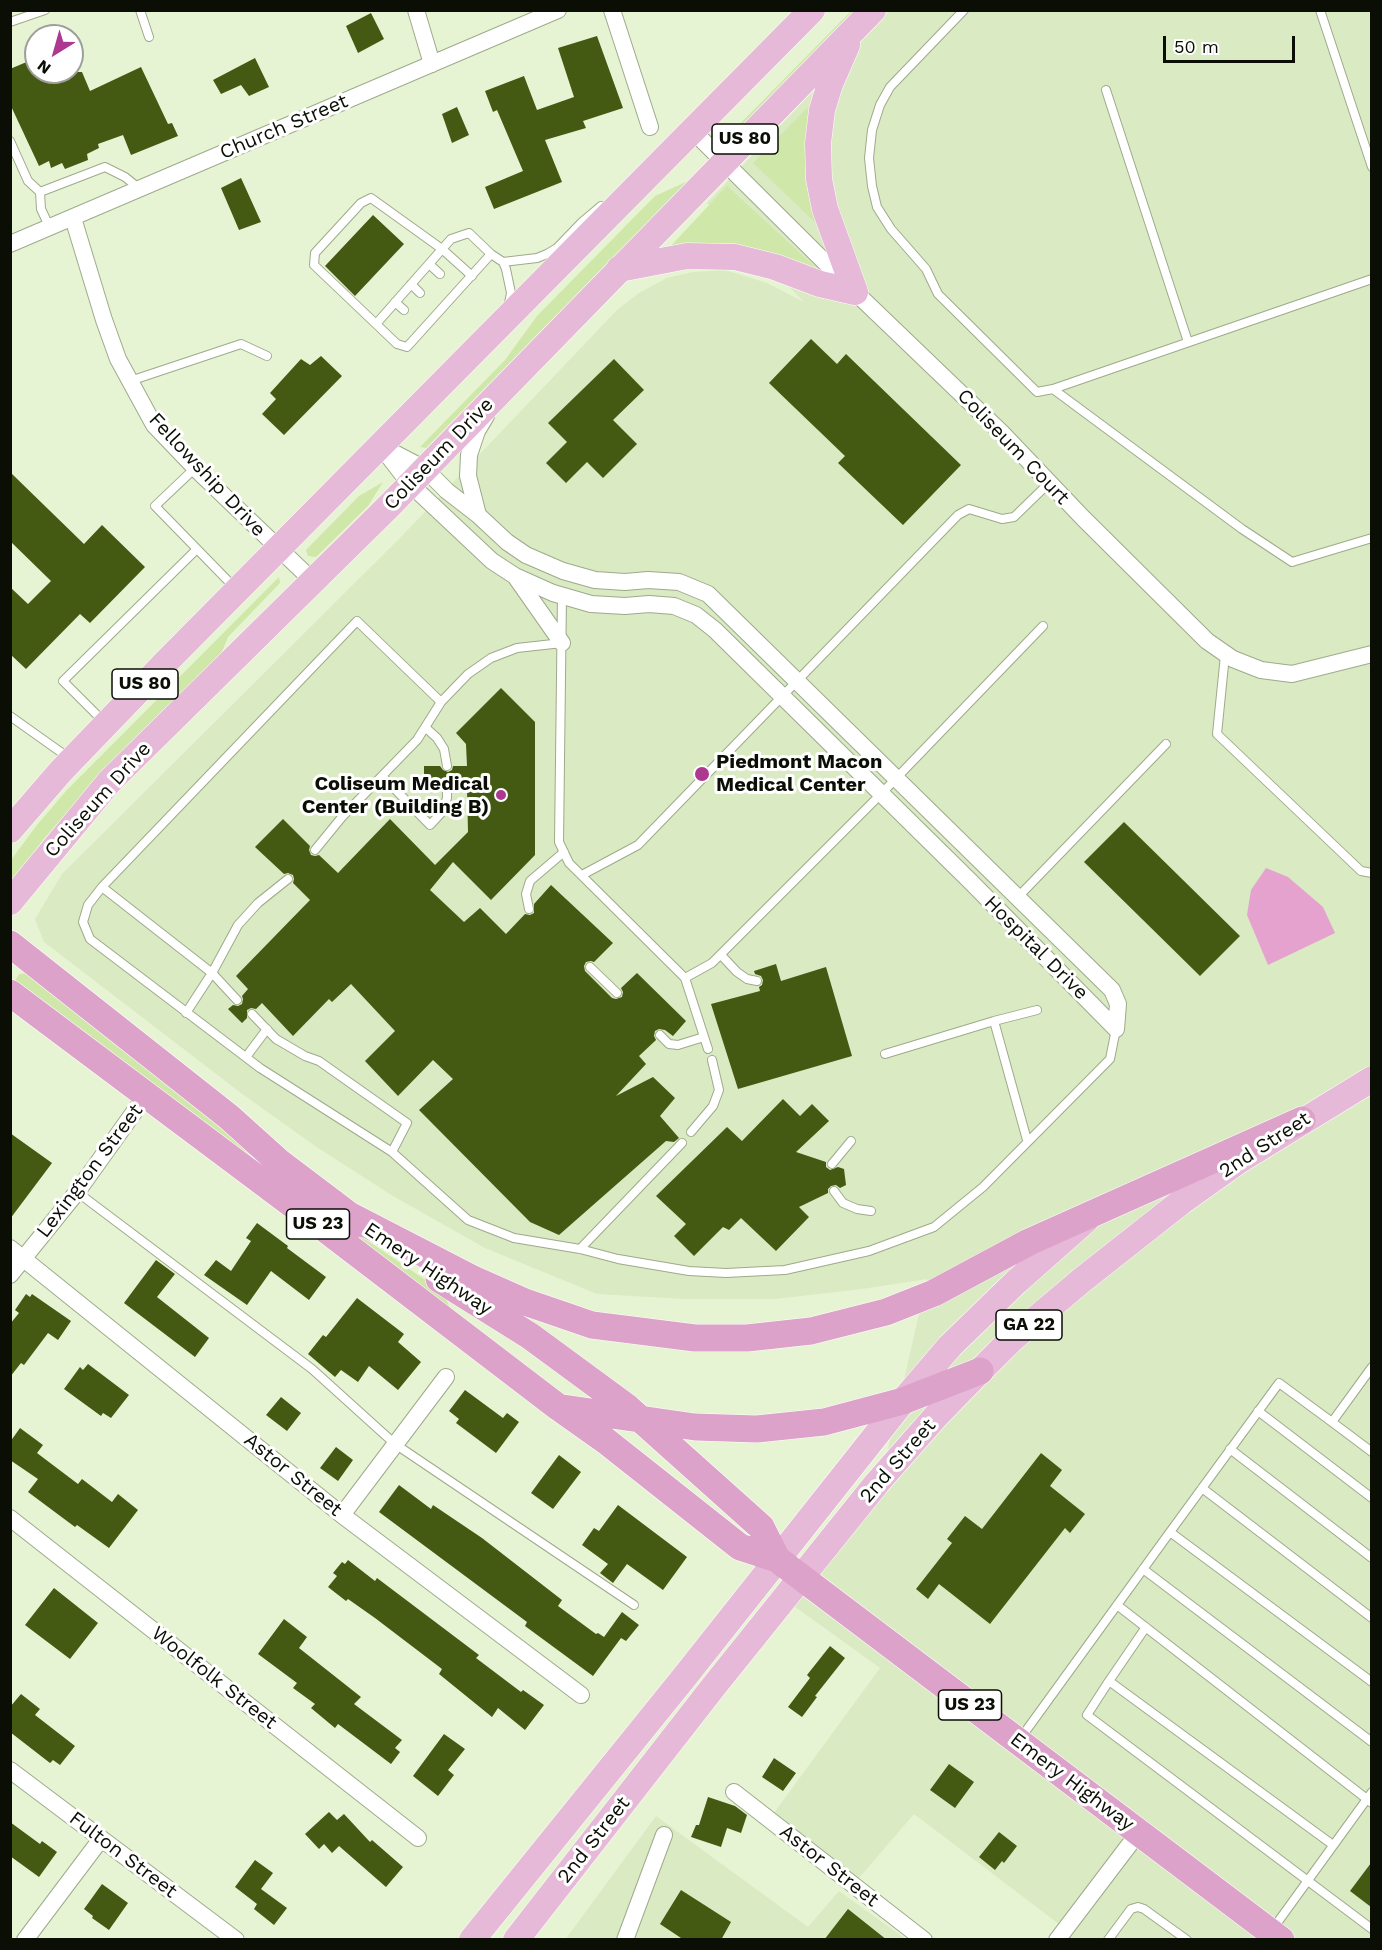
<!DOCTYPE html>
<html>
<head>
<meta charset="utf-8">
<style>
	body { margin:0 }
	#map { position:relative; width:1382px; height:1950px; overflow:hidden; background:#e7f4d3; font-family:"Work Sans",sans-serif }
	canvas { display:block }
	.frame { position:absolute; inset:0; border:12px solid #0a0e04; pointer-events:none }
	.north { position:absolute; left:24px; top:24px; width:60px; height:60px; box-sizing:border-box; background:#fff; border:2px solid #9d9f9b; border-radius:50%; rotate:217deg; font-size:16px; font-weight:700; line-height:24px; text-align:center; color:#0a0e04 }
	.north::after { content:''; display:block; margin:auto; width:21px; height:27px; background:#ad3890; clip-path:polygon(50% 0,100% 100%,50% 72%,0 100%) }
	.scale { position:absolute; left:1163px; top:36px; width:132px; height:27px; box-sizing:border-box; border:3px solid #0a0e04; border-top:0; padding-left:8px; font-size:18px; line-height:21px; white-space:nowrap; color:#0a0e04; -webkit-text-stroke:4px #fff; paint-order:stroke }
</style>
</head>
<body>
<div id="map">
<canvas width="1382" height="1950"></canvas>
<div class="frame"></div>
<div class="north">N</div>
<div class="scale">50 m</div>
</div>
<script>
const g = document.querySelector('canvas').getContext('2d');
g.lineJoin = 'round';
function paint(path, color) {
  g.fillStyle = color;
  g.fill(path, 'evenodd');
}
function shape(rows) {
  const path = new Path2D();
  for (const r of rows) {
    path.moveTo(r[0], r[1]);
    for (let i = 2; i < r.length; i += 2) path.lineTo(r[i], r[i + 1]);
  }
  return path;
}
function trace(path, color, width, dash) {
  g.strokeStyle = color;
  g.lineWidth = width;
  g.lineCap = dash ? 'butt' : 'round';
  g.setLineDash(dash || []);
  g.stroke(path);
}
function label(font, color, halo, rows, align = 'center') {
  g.font = font + ' "Work Sans",sans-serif';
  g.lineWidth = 6;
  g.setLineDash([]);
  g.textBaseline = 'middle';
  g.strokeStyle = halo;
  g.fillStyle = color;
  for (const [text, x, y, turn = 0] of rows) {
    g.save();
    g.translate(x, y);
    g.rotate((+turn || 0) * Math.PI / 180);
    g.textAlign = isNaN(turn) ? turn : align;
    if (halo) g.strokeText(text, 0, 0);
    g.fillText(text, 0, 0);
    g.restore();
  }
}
paint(shape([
	[889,11,1371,11,1371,1939,1068,1939,1072,1934,914,1814,858,1879,774,1813,880,1668,794,1606,878,1493,927,1279,862,1289,775,1299,684,1299,597,1294,485,1248,393,1196,315,1146,241,1093,44,942,35,919,62,874,401,537,617,310,639,293,667,278,693,272,725,270,767,283,804,302,707,203],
	[656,1816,808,1927,839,1891,907,1940,565,1940]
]), '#daeac2');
paint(shape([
	[851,11,858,11,742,128,731,133],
	[810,105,807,137,817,224,753,163],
	[688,181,426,448,420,447,505,360,537,316,655,196],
	[727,186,827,278,667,250],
	[383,482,368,506,316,557,308,556,306,550,359,496],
	[279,577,280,583,228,637,221,654,84,793,43,840,11,883,11,860,37,825,66,791],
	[28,973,333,1217,443,1292,451,1311,14,983,19,974]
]), '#cfe7a9');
paint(shape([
	[1266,868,1288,877,1323,907,1335,933,1268,965,1247,915,1251,890]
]), '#e5a2cf');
paint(shape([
	[371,13,384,39,358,53,346,26],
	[597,36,623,108,583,121,586,128,545,140,562,182,494,209,485,187,523,171,497,110,493,112,485,91,524,76,537,110,574,97,558,48],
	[36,58,36,72,82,72,90,91,141,67,168,124,172,123,178,136,131,155,123,135,98,144,99,148,87,154,88,160,65,169,62,163,51,168,49,161,39,166,10,104,10,69],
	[255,58,269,87,249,96,241,85,221,94,213,80],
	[457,107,469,135,452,143,442,114],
	[241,178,261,222,239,230,221,188],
	[373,215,404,244,355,296,325,266],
	[811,339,837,364,846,354,961,465,903,525,838,463,845,456,769,383],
	[321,356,342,376,284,435,262,414,276,399,270,393,301,359,310,365],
	[614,359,644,390,613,420,637,444,603,478,587,462,566,483,546,463,567,442,548,423],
	[10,472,84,544,102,525,145,567,90,623,80,614,26,669,10,654,10,587,28,604,51,581,10,541],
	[501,688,535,722,535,855,491,900,453,862,430,890,464,922,480,908,506,934,525,914,530,915,534,913,534,904,551,885,613,943,594,962,591,961,586,962,584,966,585,971,612,998,616,999,622,997,623,992,621,988,637,973,686,1021,673,1036,665,1030,659,1029,655,1031,654,1036,656,1040,639,1056,646,1064,616,1096,653,1077,675,1098,660,1116,679,1138,674,1142,666,1141,559,1235,530,1222,419,1110,453,1079,433,1060,398,1096,365,1061,395,1031,351,984,332,1002,329,999,293,1036,262,1003,256,1009,251,1008,247,1010,247,1018,242,1023,228,1009,233,1005,238,1006,242,1004,243,999,242,996,248,989,236,976,310,900,293,883,294,879,293,875,288,873,284,874,255,847,283,819,310,846,309,850,311,855,315,856,319,855,338,873,390,819,435,865,468,832,467,789,453,789,451,784,446,783,442,785,441,789,424,790,424,766,440,766,443,770,448,772,452,770,453,766,467,766,466,744,456,733],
	[1124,822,1240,936,1200,976,1084,862],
	[776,964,781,981,826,967,852,1056,738,1089,711,1004,760,991,759,987,762,985,763,980,761,976,755,974,754,971],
	[783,1099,800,1116,812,1104,829,1121,796,1152,826,1162,826,1167,830,1170,838,1167,844,1169,846,1185,840,1188,836,1185,831,1186,828,1189,828,1193,799,1207,809,1217,776,1251,741,1218,729,1230,723,1227,694,1256,674,1236,686,1224,656,1196,727,1127,742,1141],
	[10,1133,52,1163,10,1219],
	[257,1223,288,1246,287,1248,326,1277,309,1300,271,1271,247,1305,204,1275,216,1260,231,1271,251,1241,246,1238],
	[156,1260,175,1274,157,1297,209,1338,195,1357,124,1303],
	[26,1294,30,1297,32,1294,71,1321,58,1340,48,1333,24,1365,21,1363,10,1377,10,1324,19,1313,15,1310],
	[357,1298,404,1334,398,1342,421,1362,398,1390,369,1366,358,1382,341,1370,335,1377,308,1354,323,1335,326,1337],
	[88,1364,129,1395,111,1418,103,1413,101,1416,64,1389,80,1367,83,1370],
	[465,1390,503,1418,507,1413,519,1422,496,1453,456,1423,459,1419,449,1411],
	[281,1397,301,1413,287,1431,266,1415],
	[20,1428,43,1445,37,1453,78,1484,82,1479,112,1502,118,1494,138,1510,109,1548,77,1525,75,1527,28,1492,38,1479,10,1460,10,1442],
	[336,1447,353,1460,338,1481,320,1468],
	[1041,1453,1062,1470,1050,1486,1085,1514,1070,1533,1065,1528,990,1624,939,1584,928,1599,916,1589,952,1543,947,1539,965,1516,982,1529],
	[559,1455,581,1472,553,1509,531,1493],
	[399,1485,431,1509,433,1505,482,1538,562,1600,558,1606,596,1634,598,1633,604,1637,622,1612,639,1625,626,1641,621,1638,593,1676,525,1626,527,1622,379,1512],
	[618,1505,687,1557,663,1590,627,1564,613,1583,600,1573,608,1564,582,1545,594,1528,599,1531],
	[348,1560,375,1581,377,1578,479,1655,476,1658,521,1692,523,1690,544,1705,525,1730,498,1708,492,1717,439,1674,442,1669,375,1618,348,1599,346,1601,328,1587,337,1576,333,1573,342,1562,345,1564],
	[54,1588,98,1623,70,1659,25,1625],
	[284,1619,307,1637,299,1648,361,1697,354,1704,402,1740,395,1748,400,1752,391,1764,338,1724,335,1728,311,1708,315,1704,293,1688,297,1683,258,1654],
	[830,1646,845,1658,815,1696,817,1697,802,1717,788,1707,810,1678,807,1675],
	[21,1694,40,1709,35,1715,75,1746,60,1765,53,1760,50,1763,10,1732,10,1707],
	[444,1734,465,1749,448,1770,454,1775,438,1796,413,1776],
	[774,1758,796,1773,783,1791,762,1777],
	[949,1764,974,1782,955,1808,930,1790],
	[708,1797,735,1806,747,1815,741,1833,727,1828,721,1847,691,1837,696,1825,699,1825],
	[329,1812,337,1820,344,1814,370,1842,372,1840,403,1867,386,1887,339,1846,332,1853,324,1844,319,1849,305,1834],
	[10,1822,40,1844,42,1841,57,1852,39,1877,10,1856],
	[999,1832,1017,1846,1004,1863,1002,1861,995,1870,979,1857],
	[255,1860,273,1873,261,1889,287,1908,274,1925,254,1909,257,1904,235,1887],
	[1371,1863,1371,1907,1350,1891],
	[102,1884,128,1903,109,1930,92,1918,93,1916,84,1909],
	[681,1890,731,1922,721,1940,684,1940,660,1924],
	[848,1909,887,1940,824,1940]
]), '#445912');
const service = shape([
	[140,10,149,37],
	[964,10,890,87,880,105,872,130,869,158,872,186,877,207,891,229,926,269,938,294,1037,392,1053,389,1242,529,1292,562,1372,538],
	[1320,10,1372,167],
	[10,22,45,10],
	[1106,90,1188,342],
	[10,141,28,181,40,192],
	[50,228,41,209,40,192,105,167,125,177,140,189],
	[491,254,407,347,397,344,376,324,451,239,469,233,491,254,503,262,506,269,511,293,508,308],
	[503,262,537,258,547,254,557,248,582,222,601,206],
	[429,264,440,274],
	[411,284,420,293],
	[395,302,404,310],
	[376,324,314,265,315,253,361,203,371,198,442,249,472,276],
	[130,381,241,344,267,356],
	[1053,389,1372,279],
	[195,468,155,506,235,588],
	[562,595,559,842,569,863,685,978,712,963,881,794,1043,626],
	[1225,655,1217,734,1361,871,1372,873],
	[10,716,69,758],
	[104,722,63,681,197,549],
	[426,728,437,738,444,749,447,766],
	[382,776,430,825,443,811,447,798,447,789],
	[315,850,342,817,417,740,441,702,468,674,491,658,517,648,562,643],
	[582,875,638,845,958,515,969,509,1002,519,1014,517,1049,483],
	[102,887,212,973,186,1013],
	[1018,897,1166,744],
	[529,909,526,894,530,881,564,852],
	[721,955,737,972,747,979,757,981],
	[590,967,617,993],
	[685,978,708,1049],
	[237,1000,212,973,238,925,258,903,288,879],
	[252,1014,276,1039,305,1056,319,1061,407,1123,392,1152,468,1220,514,1238,580,1249,618,1259,689,1271,726,1273,785,1270,869,1251,934,1227,983,1187,1110,1059,1116,1029],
	[660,1035,669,1044,678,1045,704,1037],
	[885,1054,994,1021],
	[246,1057,267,1029],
	[691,1132,713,1106,719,1090,712,1060],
	[1027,1140,994,1021,1037,1010],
	[392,1152,260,1068,90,939,83,922,88,905,102,887,357,621,441,702],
	[832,1164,851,1141],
	[834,1191,843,1203,857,1209,871,1211],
	[77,1192,312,1369,395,1444,634,1605],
	[580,1249,682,1143],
	[1258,1411,1372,1498],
	[1332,1422,1372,1452],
	[1230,1449,1372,1558],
	[1202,1488,1372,1618],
	[1170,1532,1279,1383,1332,1422,1372,1367],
	[1143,1569,1372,1742],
	[1117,1605,1372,1803],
	[1146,1627,1109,1681,1333,1845],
	[1109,1681,1087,1715,1372,1929],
	[1020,1739,1170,1532,1372,1682],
	[1272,1930,1372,1792],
	[1108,1940,1131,1909,1138,1907,1144,1909,1187,1940]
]);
const minor = shape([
	[416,10,432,64],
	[612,10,650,127],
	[693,131,855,292,1002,433,1083,518,1207,641,1233,659,1261,670,1292,674,1372,654],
	[73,218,104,320,118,359,154,425,200,473,314,582],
	[10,244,558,10],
	[381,446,425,469,447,491,478,515,507,542,526,555,563,571,595,580,625,582,648,580,679,582,708,594,1112,990,1118,1004,1116,1029],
	[383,449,410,484,492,561,515,576,553,593,591,604,625,606,649,604,674,606,696,615,715,630,970,881,1116,1029],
	[478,515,468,476,469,455,477,431,486,416],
	[515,576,562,643],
	[10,1248,342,1515,581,1695],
	[10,1275,77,1192,147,1094],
	[342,1515,446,1377],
	[10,1518,418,1838],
	[10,1770,236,1940],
	[734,1792,924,1940],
	[25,1940,101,1839],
	[625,1940,664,1835],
	[1057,1940,1139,1832]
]);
const primary = shape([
	[847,45,830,84,822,110,818,143,819,179,825,209,855,292],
	[619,269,687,256,735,257,775,267,820,284,855,292],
	[10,830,61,771,166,662,812,10],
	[10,902,109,782,388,507,873,10],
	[472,1940,682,1680,903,1401,950,1346,1016,1282,1086,1220],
	[516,1940,714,1686,877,1483,936,1416,980,1371,1012,1339,1082,1280,1181,1202,1240,1160,1372,1079]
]);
const trunk = shape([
	[10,944,229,1117,279,1162,361,1224],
	[10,993,329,1232,558,1407,606,1441,740,1547,777,1559,1281,1940],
	[347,1214,471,1278,525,1302,592,1325,695,1338,747,1338,811,1331,886,1312,934,1293,1029,1242,1302,1120],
	[439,1279,530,1336,628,1408,761,1527,777,1559],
	[563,1408,695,1427,757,1429,824,1422,903,1401,980,1371]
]);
trace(service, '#9eaa8b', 10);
trace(minor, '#9eaa8b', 18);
trace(primary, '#fff', 27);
trace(trunk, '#fff', 28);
trace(service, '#fff', 8);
trace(minor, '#fff', 16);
trace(primary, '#e5b9d7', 26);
trace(trunk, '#dca2ca', 27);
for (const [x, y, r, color] of [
	[702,774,8,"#ad3890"],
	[501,795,6,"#ad3890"]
]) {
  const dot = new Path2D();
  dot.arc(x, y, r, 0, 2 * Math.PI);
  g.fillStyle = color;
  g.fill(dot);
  trace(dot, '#fff', 2);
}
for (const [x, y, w] of [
	[745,139,66],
	[145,684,66],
	[318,1224,63],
	[1029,1325,66],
	[970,1705,63]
]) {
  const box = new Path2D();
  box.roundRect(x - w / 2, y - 15, w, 30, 4.5);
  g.fillStyle = '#fff';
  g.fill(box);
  trace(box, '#0a0e04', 1.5);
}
label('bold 18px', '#0a0e04', null, [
	["US 80",745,139],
	["US 80",145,684],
	["US 23",318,1224],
	["GA 22",1029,1325],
	["US 23",970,1705]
]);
label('20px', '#0a0e04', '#fff', [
	["Church Street",284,127,-23],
	["Coliseum Court",1013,447,46],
	["Coliseum Drive",439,454,-46],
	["Fellowship Drive",207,475,47],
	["Coliseum Drive",98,800,-48],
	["Hospital Drive",1036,948,45],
	["2nd Street",1265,1145,-33],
	["Lexington Street",90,1171,-53],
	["Emery Highway",428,1269,34],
	["2nd Street",898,1461,-49],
	["Astor Street",293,1475,39],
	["Woolfolk Street",214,1678,38],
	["Emery Highway",1072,1782,37],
	["2nd Street",594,1840,-52],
	["Fulton Street",123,1855,37],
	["Astor Street",829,1866,38]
]);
label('bold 20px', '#0a0e04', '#fff', [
	["Piedmont Macon",716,762],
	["Medical Center",716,785],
	["Coliseum Medical",489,784,"right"],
	["Center (Building B)",489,807,"right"]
], 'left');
</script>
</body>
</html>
